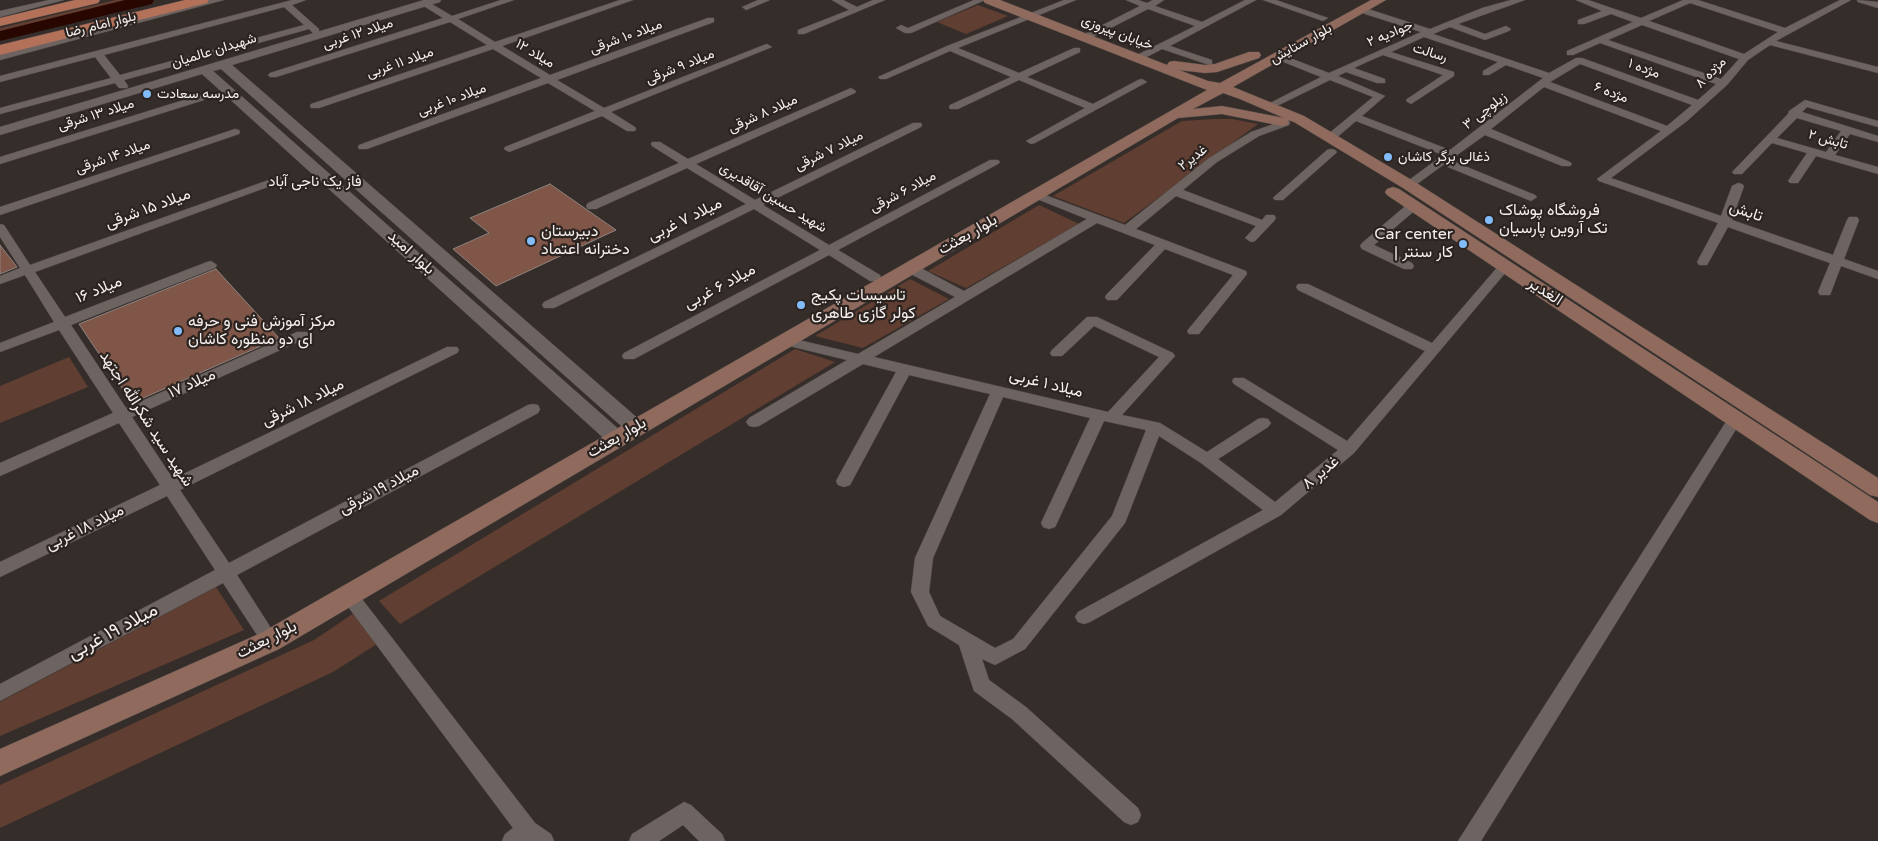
<!DOCTYPE html>
<html>
<head>
<meta charset="utf-8">
<style>
	body { margin:0 }
	canvas { display:block; background:#352d2a }
</style>
</head>
<body>
<canvas width="1878" height="841"></canvas>
<script>
const g = document.querySelector('canvas').getContext('2d');
g.lineJoin = 'round';
function paint(path, color) {
  g.fillStyle = color;
  g.fill(path, 'evenodd');
}
function shape(rows) {
  const path = new Path2D();
  for (const r of rows) {
    path.moveTo(r[0], r[1]);
    for (let i = 2; i < r.length; i += 2) path.lineTo(r[i], r[i + 1]);
  }
  return path;
}
function trace(path, color, width, dash) {
  g.strokeStyle = color;
  g.lineWidth = width;
  g.lineCap = dash ? 'butt' : 'round';
  g.setLineDash(dash || []);
  g.stroke(path);
}
function label(font, color, halo, rows, align = 'center') {
  g.font = font + ' "Varela Round",Vazirmatn,sans-serif';
  g.lineWidth = 4.5;
  g.setLineDash([]);
  g.textBaseline = 'middle';
  g.strokeStyle = halo;
  g.fillStyle = color;
  for (const [text, x, y, turn = 0] of rows) {
    g.save();
    g.translate(x, y);
    g.rotate((+turn || 0) * Math.PI / 180);
    g.textAlign = isNaN(turn) ? turn : align;
    if (halo) g.strokeText(text, 0, 0);
    g.fillText(text, 0, 0);
    g.restore();
  }
}
paint(shape([
	[115,0,134,0,0,32,0,28],
	[978,5,1008,16,966,34,937,22],
	[1215,119,1232,119,1258,124,1124,223,1053,196,1182,121],
	[1039,205,1079,224,966,288,928,271],
	[910,279,949,299,863,348,815,336],
	[795,349,835,362,400,624,379,601],
	[69,357,88,387,0,423,0,386],
	[216,587,244,630,0,736,0,702],
	[354,613,377,644,333,672,0,828,0,785,314,640]
]), '#603e31');
paint(shape([
	[125,0,154,0,152,4,0,41,0,31,125,0]
]), '#280700');
const building = shape([
	[550,184,616,230,496,286,453,249,489,233,470,218,550,184],
	[0,245,17,267,0,274,0,245],
	[216,269,279,338,132,403,79,324,216,269]
]);
paint(building, '#7f5647');
trace(building, '#8c837f', 1);
const minor = shape([
	[49,0,64,0,0,17,0,11,49,0],
	[210,0,224,0,0,60,0,54,210,0],
	[292,0,306,0,292,5,319,29,319,33,313,33,309,29,124,80,128,86,127,88,119,88,115,83,0,114,0,108,111,78,95,57,0,82,0,76,292,0],
	[284,7,304,25,120,75,104,55,284,7],
	[425,0,452,16,501,0,514,0,458,19,495,42,620,0,633,0,502,46,550,75,708,18,714,18,714,22,557,80,604,108,764,45,767,44,772,47,611,112,635,127,636,129,635,131,627,131,602,116,509,152,504,149,505,147,595,111,548,83,367,149,359,149,358,147,359,145,541,78,493,49,319,108,311,108,310,106,311,104,487,45,450,22,276,77,270,77,268,75,270,73,443,18,422,5,421,3,425,0],
	[758,0,770,0,746,10,742,7,758,0],
	[832,0,843,0,857,7,873,0,885,0,804,34,798,34,798,30,849,10,832,0],
	[974,0,985,0,911,33,905,33,896,28,901,25,908,28,974,0],
	[1064,0,1076,0,958,48,1019,73,1074,48,1080,48,1080,52,1027,77,1093,104,1138,80,1142,79,1147,82,1035,143,1031,144,1026,141,1085,108,1019,80,958,109,950,109,949,107,950,105,1011,77,950,51,886,79,880,79,878,77,947,46,1064,0],
	[1126,0,1138,0,1147,3,1153,0,1164,0,1155,6,1202,22,1245,0,1256,0,1170,46,1212,60,1212,64,1209,65,1162,49,1141,60,1135,60,1135,56,1195,26,1148,9,1087,40,1081,40,1081,36,1140,6,1126,0],
	[1263,0,1276,0,1328,18,1323,21,1320,20,1263,0],
	[1511,0,1525,0,1458,24,1485,34,1506,26,1511,29,1509,31,1485,40,1450,27,1433,34,1549,73,1576,58,1582,58,1698,100,1716,84,1600,43,1573,55,1567,55,1567,51,1633,22,1611,14,1584,24,1578,24,1578,20,1602,11,1576,0,1588,0,1641,18,1683,0,1698,0,1785,28,1840,0,1851,0,1776,41,1878,67,1878,73,1770,45,1748,60,1727,85,1687,121,1611,178,1721,216,1732,186,1738,183,1742,184,1744,186,1732,220,1833,255,1847,220,1849,217,1857,217,1859,220,1844,259,1878,271,1878,279,1841,266,1830,295,1820,295,1818,292,1830,263,1728,227,1707,265,1699,265,1697,262,1718,223,1599,181,1597,179,1661,131,1544,87,1491,129,1570,162,1572,164,1570,166,1562,166,1485,135,1450,160,1535,195,1537,197,1531,201,1443,165,1413,187,1405,187,1403,185,1405,183,1443,155,1356,121,1335,139,1327,139,1326,137,1327,135,1373,97,1330,80,1279,105,1271,105,1270,103,1321,77,1276,59,1276,55,1282,55,1329,73,1421,32,1359,12,1359,8,1365,8,1430,29,1482,8,1511,0],
	[1690,3,1778,32,1744,54,1649,21,1690,3],
	[1642,25,1739,59,1721,79,1608,40,1642,25],
	[1424,37,1498,62,1483,71,1483,75,1489,75,1506,65,1543,78,1450,150,1362,116,1385,96,1338,76,1346,72,1377,83,1385,83,1385,79,1354,68,1369,61,1383,55,1443,75,1407,99,1406,101,1411,104,1454,76,1454,72,1391,52,1424,37],
	[1580,64,1692,105,1667,126,1550,82,1580,64],
	[1857,0,1878,2,1878,8,1858,2,1857,0],
	[851,88,856,91,855,93,696,164,755,200,913,123,921,123,922,125,921,127,763,205,829,245,990,160,998,160,1000,162,998,164,838,250,880,275,881,278,880,281,870,281,829,255,634,359,624,359,622,356,624,353,820,250,754,209,554,308,544,308,542,305,544,302,746,204,687,168,596,209,588,209,586,206,588,203,679,163,652,146,651,144,652,142,660,142,688,159,851,88],
	[200,95,205,98,204,100,0,164,0,157,200,95],
	[1805,100,1878,121,1878,127,1807,107,1802,112,1878,136,1878,142,1850,134,1835,155,1878,167,1878,174,1816,156,1798,183,1790,183,1788,181,1807,153,1772,143,1742,174,1734,174,1732,172,1734,170,1788,114,1789,111,1805,100],
	[1797,118,1841,131,1826,152,1777,138,1797,118],
	[1285,120,1289,121,1290,123,1289,125,1259,136,1217,162,1183,190,1262,220,1266,215,1274,215,1276,218,1274,221,1255,241,1251,242,1245,238,1256,226,1176,196,1136,229,1246,271,1247,274,1199,334,1189,334,1187,331,1233,275,1165,249,1117,300,1107,300,1105,297,1107,294,1155,245,1097,223,874,357,1108,412,1159,357,1094,326,1062,356,1052,356,1050,353,1052,350,1087,317,1097,317,1173,353,1175,356,1122,415,1160,423,1207,452,1258,419,1263,418,1268,419,1271,423,1268,427,1218,459,1275,502,1338,450,1234,384,1232,381,1234,378,1244,378,1347,441,1425,351,1298,290,1296,287,1298,284,1308,284,1432,343,1501,263,1505,262,1511,266,1354,453,1281,515,1090,622,1084,624,1078,622,1075,617,1078,612,1263,510,1201,463,1159,436,1125,523,1025,649,995,665,982,659,989,680,1026,707,1138,808,1141,815,1138,822,1131,825,1124,822,1012,719,974,691,959,645,928,626,911,592,915,558,990,394,909,375,850,485,844,487,838,485,836,481,896,372,863,364,759,426,754,427,749,426,746,422,749,418,847,360,781,344,779,341,781,338,786,337,858,354,955,297,905,271,904,268,905,265,915,265,964,291,1087,219,1032,197,1030,195,1032,193,1040,193,1125,225,1209,158,1251,132,1285,120],
	[1003,397,1090,418,1041,523,1043,527,1049,529,1055,527,1057,523,1104,421,1146,430,1112,516,1013,639,995,648,940,616,929,592,933,558,1003,397],
	[235,129,239,130,240,132,239,134,0,215,0,207,235,129],
	[1331,149,1335,150,1337,152,1335,154,1283,200,1275,200,1273,198,1275,196,1327,150,1331,149],
	[280,176,284,177,286,179,284,181,35,272,65,317,207,262,211,261,217,265,215,268,71,325,126,408,297,332,307,332,309,335,307,338,132,417,173,479,447,347,457,347,459,350,457,353,180,490,229,563,528,405,533,404,538,405,540,409,538,413,237,575,269,625,272,630,269,635,263,638,257,635,223,583,0,701,0,684,215,570,167,496,0,577,0,562,160,485,119,423,0,476,0,463,113,413,59,330,0,352,0,343,54,322,25,275,0,284,0,276,20,268,0,237,0,224,4,225,30,265,280,176],
	[1414,201,1418,202,1420,205,1418,208,1374,245,1412,263,1414,266,1412,269,1404,269,1362,249,1360,246,1362,243,1410,202,1414,201],
	[1736,413,1741,414,1743,418,1481,841,1458,841,1731,414,1736,413],
	[349,588,355,590,535,823,551,834,554,841,502,841,505,834,513,828,343,600,340,595,343,590,349,588],
	[684,802,691,805,722,834,725,841,699,841,683,825,659,841,629,841,632,834,684,802]
]);
const tertiary = shape([
	[424,0,441,0,440,2,232,65,642,422,644,427,642,432,635,434,628,432,221,69,213,71,623,433,626,438,623,443,616,445,609,443,202,74,0,135,0,127,424,0]
]);
const secondary = shape([
	[983,0,1000,0,1167,65,1169,62,1174,61,1205,65,1215,64,1249,52,1259,52,1261,55,1259,58,1217,72,1205,73,1179,70,1208,81,1220,83,1371,0,1386,0,1233,87,1304,116,1415,182,1878,478,1878,497,1870,495,1403,188,1294,122,1288,120,1289,122,1287,125,1282,126,1222,114,1178,118,279,649,0,776,0,749,261,633,1207,90,985,3,983,0],
	[1223,93,1240,99,1284,118,1222,106,1193,109,1223,93],
	[1393,187,1399,189,1878,502,1878,523,1870,520,1387,195,1385,192,1387,189,1393,187]
]);
const primary = shape([
	[75,0,100,0,98,3,0,26,0,18,75,0],
	[185,0,209,0,207,3,0,55,0,45,185,0]
]);
trace(minor, '#504947', 1);
trace(tertiary, '#504947', 1);
trace(secondary, '#504947', 1);
trace(primary, '#504947', 1);
paint(minor, '#6d6461');
paint(tertiary, '#6d6461');
paint(secondary, '#906b5d');
paint(primary, '#b37159');
for (const [x, y, r, color] of [
	[147,94,5,"#82bcfa"],
	[1388,157,5,"#82bcfa"],
	[1489,220,5,"#82bcfa"],
	[531,241,5,"#82bcfa"],
	[1463,244,5,"#82bcfa"],
	[801,305,5,"#82bcfa"],
	[178,331,5,"#82bcfa"]
]) {
  const dot = new Path2D();
  dot.arc(x, y, r, 0, 2 * Math.PI);
  g.fillStyle = color;
  g.fill(dot);
  trace(dot, '#2b2320', 2);
}
label('14px', '#f4efed', '#2b2320', [
	["بلوار امام رضا",101,25,-14],
	["خیابان پیروزی",1117,33,21],
	["میلاد ۱۲ غربی",358,34,-18],
	["جوادیه ۲",1390,34,-23],
	["میلاد ۱۰ شرقی",626,37,-20],
	["بلوار ستایش",1301,44,-29],
	["شهیدان عالمیان",214,51,-17],
	["رسالت",1430,53,17],
	["میلاد ۱۲",535,54,31],
	["میلاد ۱۱ غربی",400,63,-19],
	["میلاد ۹ شرقی",680,67,-22],
	["مژده ۱",1644,69,20],
	["مژده ۸",1711,73,-45],
	["مژده ۶",1611,93,21],
	["میلاد ۱۰ غربی",452,100,-20],
	["زیلوچی ۳",1485,111,-38],
	["میلاد ۸ شرقی",763,114,-24],
	["میلاد ۱۳ شرقی",96,115,-17],
	["تابش ۲",1828,140,16],
	["میلاد ۷ شرقی",829,151,-26],
	["میلاد ۱۴ شرقی",113,157,-19],
	["غدیر۲",1193,158,-38],
	["میلاد ۶ شرقی",903,192,-28],
	["شهید حسین آقاقدیری",773,198,31]
]);
label('14px', '#f4efed', '#2b2320', [
	["مدرسه سعادت",157,94],
	["ذغالی برگر کاشان",1398,157]
], 'left');
label('15px', '#f4efed', '#2b2320', [
	["فاز یک ناجی آباد",315,182]
]);
label('16px', '#f4efed', '#2b2320', [
	["میلاد ۱۵ شرقی",148,209,-20],
	["تابش",1746,212,19],
	["میلاد ۷ غربی",685,220,-26],
	["بلوار بعثت",968,235,-30],
	["بلوار امید",411,253,42],
	["میلاد ۶ غربی",720,287,-28],
	["میلاد ۱۶",99,290,-22],
	["الغدیر",1545,292,33],
	["میلاد ۱۷",192,384,-24],
	["میلاد ۱ غربی",1046,384,14],
	["میلاد ۱۸ شرقی",303,403,-26],
	["شهید سید شکرالله اجتهد",146,419,57],
	["بلوار بعثت",617,438,-30],
	["غدیر ۸",1321,473,-40],
	["میلاد ۱۹ شرقی",379,490,-28],
	["میلاد ۱۸ غربی",85,528,-26],
	["بلوار بعثت",267,640,-27]
]);
label('16px', '#f4efed', '#2b2320', [
	["فروشگاه پوشاک",1499,211],
	["تک آروین پارسیان",1499,229],
	["دبیرستان",541,232],
	["دخترانه اعتماد",541,250],
	["Car center",1453,235,"right"],
	["| کار سنتر",1453,253,"right"],
	["تاسیسات پکیج",811,296],
	["کولر گازی طاهری",811,314],
	["مرکز آموزش فنی و حرفه",188,322],
	["ای دو منظوره کاشان",188,340]
], 'left');
label('19px', '#f4efed', '#2b2320', [
	["میلاد ۱۹ غربی",113,632,-28]
]);
</script>
</body>
</html>
